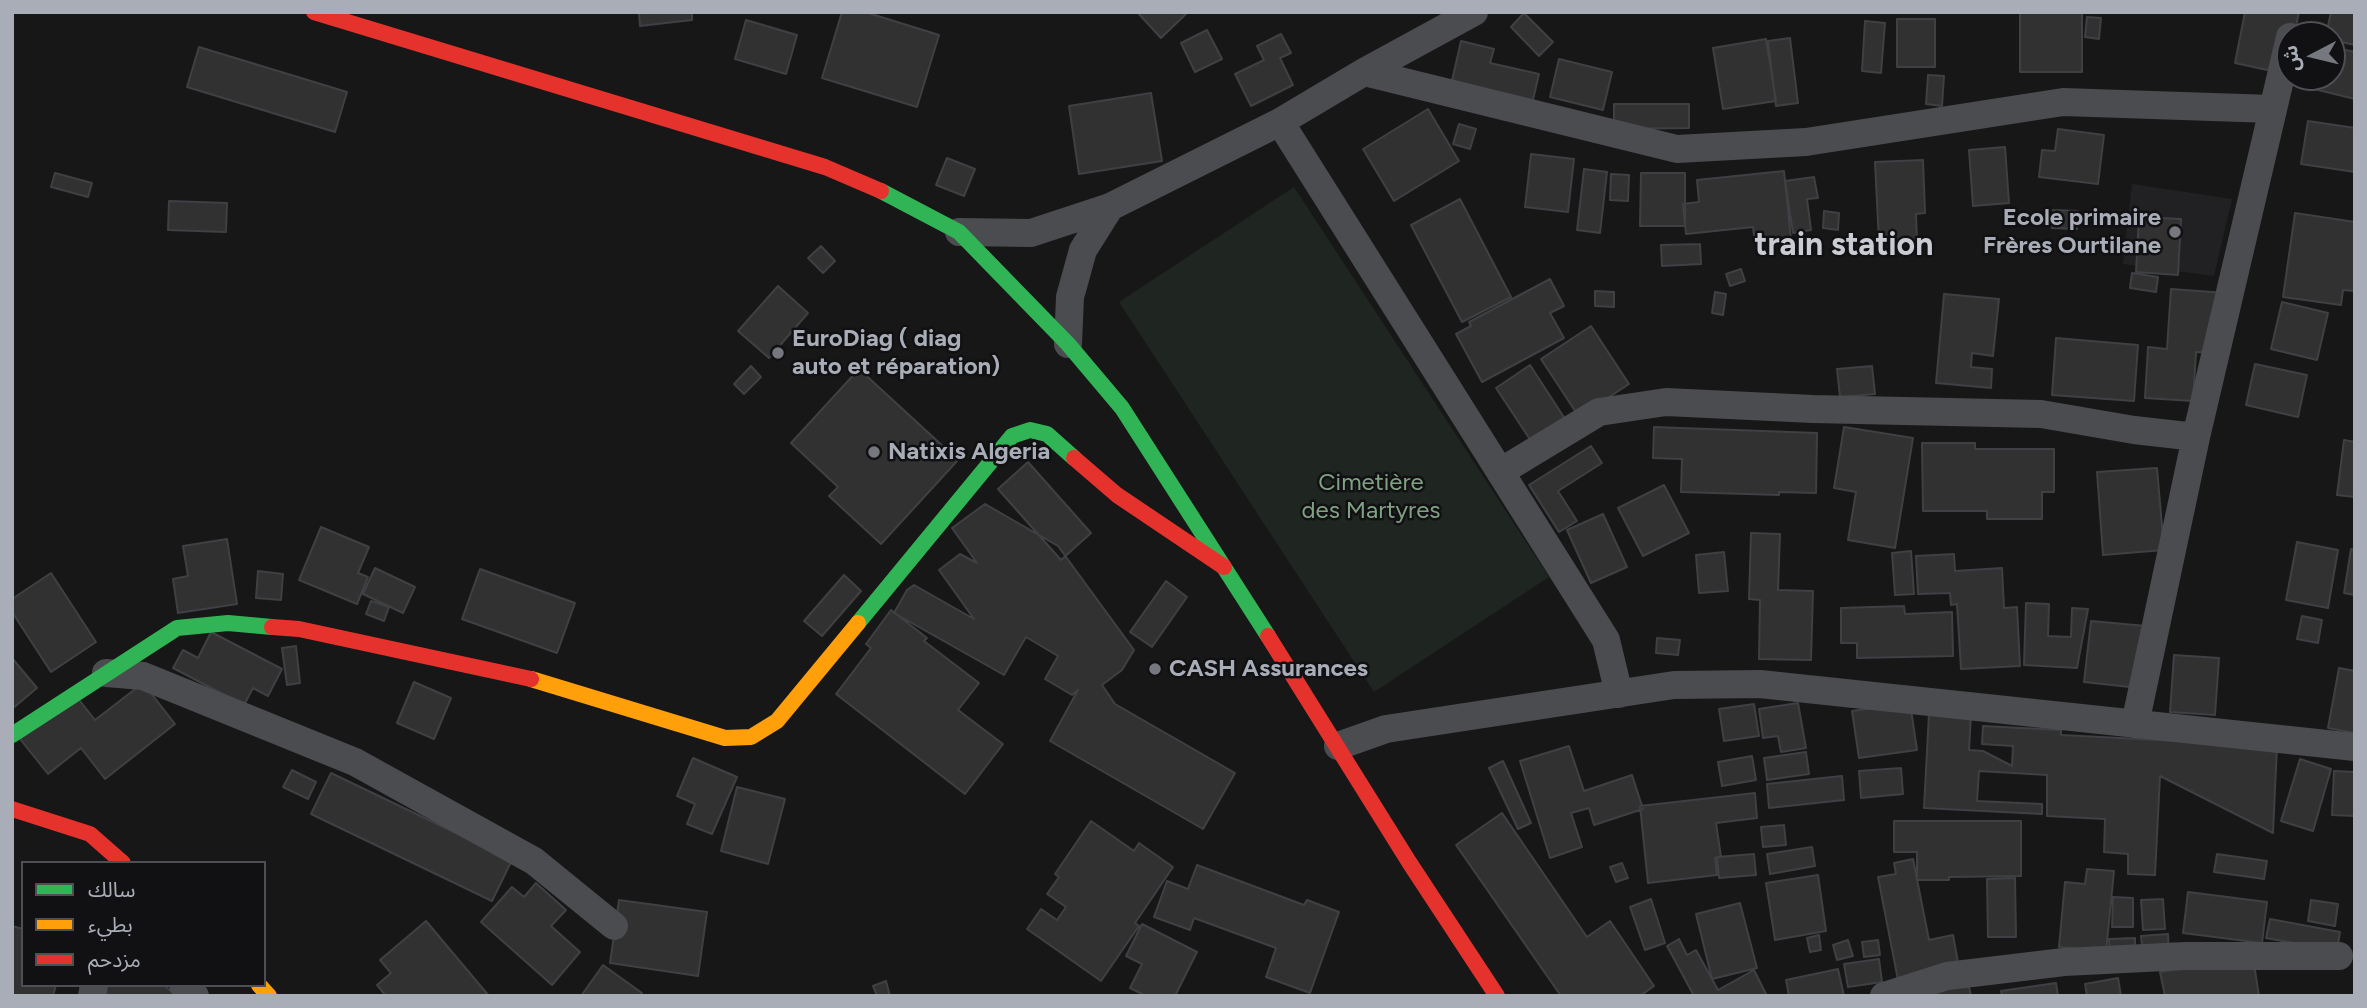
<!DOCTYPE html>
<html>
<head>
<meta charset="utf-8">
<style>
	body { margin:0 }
	#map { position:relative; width:2367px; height:1008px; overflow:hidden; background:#171717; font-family:Figtree,"Noto Sans Arabic",sans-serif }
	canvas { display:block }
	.frame { position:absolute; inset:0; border:14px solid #a9adb7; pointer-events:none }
	.legend { position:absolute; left:21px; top:861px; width:245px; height:126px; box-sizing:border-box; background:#111113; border:2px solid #4e4f55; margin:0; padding:9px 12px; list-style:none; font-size:21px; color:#a9adb7 }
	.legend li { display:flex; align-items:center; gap:14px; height:35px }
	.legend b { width:35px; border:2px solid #4e4f55 }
	.north { position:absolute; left:2276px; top:21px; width:70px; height:70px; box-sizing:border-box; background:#111113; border:2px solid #4e4f55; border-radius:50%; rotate:263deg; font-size:19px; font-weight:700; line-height:28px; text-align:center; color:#a9adb7 }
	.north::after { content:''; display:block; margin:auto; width:24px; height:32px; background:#76787f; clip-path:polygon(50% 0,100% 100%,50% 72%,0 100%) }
</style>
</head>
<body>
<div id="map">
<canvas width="2367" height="1008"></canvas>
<div class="frame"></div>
<ul class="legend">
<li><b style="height:9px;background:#30b455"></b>سالك</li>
<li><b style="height:9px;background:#ff9f0a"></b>بطيء</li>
<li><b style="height:9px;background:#e5322d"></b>مزدحم</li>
</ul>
<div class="north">ش</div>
</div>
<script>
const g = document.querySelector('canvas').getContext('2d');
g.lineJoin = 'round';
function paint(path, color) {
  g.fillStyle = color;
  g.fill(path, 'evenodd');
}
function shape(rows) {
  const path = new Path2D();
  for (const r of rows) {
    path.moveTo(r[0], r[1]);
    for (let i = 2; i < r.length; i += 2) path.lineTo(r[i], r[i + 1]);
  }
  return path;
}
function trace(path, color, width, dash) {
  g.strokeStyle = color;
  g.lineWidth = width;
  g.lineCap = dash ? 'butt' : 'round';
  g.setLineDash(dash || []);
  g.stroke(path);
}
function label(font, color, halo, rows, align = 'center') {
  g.font = font + ' Figtree,sans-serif';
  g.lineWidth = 5;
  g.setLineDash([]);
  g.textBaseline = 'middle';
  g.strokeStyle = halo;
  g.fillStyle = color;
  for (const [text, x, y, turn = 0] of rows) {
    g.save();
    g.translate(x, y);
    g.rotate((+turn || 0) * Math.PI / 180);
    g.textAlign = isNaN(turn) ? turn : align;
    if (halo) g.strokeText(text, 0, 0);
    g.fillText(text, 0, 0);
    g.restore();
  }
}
paint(shape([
	[2132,184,2232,199,2214,276,2123,264]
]), '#212123');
paint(shape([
	[1294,187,1549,577,1374,692,1119,302]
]), '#1f2520');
const building = shape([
	[639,12,692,12,692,20,640,26,639,12],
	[842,12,865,12,939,35,917,107,822,78,842,12],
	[1137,12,1188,12,1161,38,1137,12],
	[2020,12,2082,12,2082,72,2020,72,2020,12],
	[2245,12,2299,12,2286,74,2235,63,2245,12],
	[2331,12,2355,12,2355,45,2332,40,2332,35,2326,35,2331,12],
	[1524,13,1553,42,1539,56,1511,27,1524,13],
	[2087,17,2101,18,2099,39,2085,37,2087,17],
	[1897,19,1935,19,1935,67,1897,67,1897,19],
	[746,20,797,35,786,74,735,59,746,20],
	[1865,21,1885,23,1881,73,1862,71,1865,21],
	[1207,30,1222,59,1195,72,1181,43,1207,30],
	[1281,34,1291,53,1280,58,1293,85,1251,106,1235,74,1264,60,1257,46,1281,34],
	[1790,38,1798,103,1776,106,1768,41,1790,38],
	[1766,39,1776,101,1723,109,1713,48,1766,39],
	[1461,41,1494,49,1490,63,1539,74,1532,104,1451,85,1461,41],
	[199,47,347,92,335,132,187,87,199,47],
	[2332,47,2355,52,2355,99,2314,89,2316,77,2332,77,2332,47],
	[1559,59,1612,72,1603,110,1550,97,1559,59],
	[1928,75,1944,76,1942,106,1926,104,1928,75],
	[1151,93,1162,161,1079,174,1069,106,1151,93],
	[1614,104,1689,104,1689,128,1614,129,1614,104],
	[1428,109,1459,161,1394,201,1363,149,1428,109],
	[2308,121,2355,128,2355,172,2301,164,2308,121],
	[1459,124,1476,129,1470,149,1453,144,1459,124],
	[2058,129,2104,135,2098,184,2039,177,2042,150,2055,151,2058,129],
	[2005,147,2009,203,1973,206,1969,150,2005,147],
	[1531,154,1574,159,1568,212,1525,207,1531,154],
	[947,158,975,169,964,196,936,185,947,158],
	[1923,160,1925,213,1916,214,1917,240,1879,242,1875,162,1923,160],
	[1584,169,1607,172,1600,233,1577,230,1584,169],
	[1784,171,1791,239,1755,243,1753,227,1686,234,1683,204,1699,202,1697,180,1784,171],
	[55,173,92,183,88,197,51,187,55,173],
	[1641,173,1685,173,1685,226,1640,226,1641,173],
	[1611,174,1629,175,1628,201,1610,200,1611,174],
	[1814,177,1818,198,1807,199,1811,230,1793,233,1785,181,1814,177],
	[1460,199,1511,297,1462,322,1411,225,1460,199],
	[169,201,227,203,226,232,168,230,169,201],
	[2053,210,2078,211,2077,229,2052,228,2053,210],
	[1824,211,1839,213,1838,230,1823,228,1824,211],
	[2295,213,2355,222,2355,291,2343,290,2341,305,2283,297,2295,213],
	[2139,217,2181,219,2178,275,2136,272,2139,217],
	[1700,244,1701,264,1662,266,1661,245,1700,244],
	[821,246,835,261,823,273,808,258,821,246],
	[1741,269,1745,281,1730,286,1726,274,1741,269],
	[2132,273,2158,277,2156,292,2130,288,2132,273],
	[1550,279,1564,306,1550,313,1564,338,1482,382,1456,334,1471,326,1469,322,1550,279],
	[778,286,808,313,769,358,738,331,778,286],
	[2171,289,2226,293,2222,353,2196,352,2193,401,2145,398,2148,347,2167,349,2171,289],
	[1595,291,1614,292,1614,307,1595,306,1595,291],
	[1715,292,1726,294,1723,315,1712,313,1715,292],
	[1944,294,1999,299,1993,356,1972,353,1971,367,1992,369,1991,388,1936,383,1944,294],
	[2282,302,2328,313,2317,360,2271,349,2282,302],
	[1591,326,1629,384,1579,417,1541,359,1591,326],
	[2056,338,2138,345,2134,401,2052,395,2056,338],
	[2255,364,2307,375,2298,417,2246,405,2255,364],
	[1530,365,1567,422,1533,444,1496,388,1530,365],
	[751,366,761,377,744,394,734,384,751,366],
	[1872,366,1875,394,1840,397,1837,369,1872,366],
	[859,369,958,460,881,544,829,496,838,487,791,443,859,369],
	[1654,427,1817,433,1816,493,1779,492,1779,495,1681,492,1682,459,1653,458,1654,427],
	[1844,427,1913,438,1895,548,1848,540,1856,492,1834,488,1844,427],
	[2344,440,2355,442,2355,497,2337,495,2344,440],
	[1922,443,1975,443,1975,449,2054,449,2054,492,2042,492,2042,519,1987,519,1987,511,1923,511,1922,443],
	[1591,446,1602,463,1558,491,1577,521,1559,532,1529,485,1591,446],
	[1028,462,1091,533,1061,560,998,489,1028,462],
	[2157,468,2164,550,2103,555,2097,472,2157,468],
	[1664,485,1689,533,1643,556,1618,508,1664,485],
	[985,504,1058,546,1134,650,1122,670,1102,685,1115,704,1235,773,1203,829,1050,741,1078,690,1072,695,1045,679,1058,656,1026,637,1004,675,894,613,907,590,914,585,974,619,939,570,960,554,977,563,952,528,985,504],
	[1603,514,1627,567,1591,583,1567,530,1603,514],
	[321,527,369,547,358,573,368,577,357,604,299,580,321,527],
	[1751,533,1780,534,1778,590,1813,591,1811,660,1759,659,1760,600,1749,599,1751,533],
	[227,539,237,604,178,613,173,579,188,576,183,546,227,539],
	[2297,542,2338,550,2328,608,2286,600,2297,542],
	[2351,549,2355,550,2355,595,2344,593,2351,549],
	[1911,551,1914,594,1895,595,1892,553,1911,551],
	[1724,552,1728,591,1699,593,1696,555,1724,552],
	[1954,554,1955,571,2002,568,2004,608,2017,607,2020,666,1961,669,1957,604,1951,605,1950,593,1918,594,1916,556,1954,554],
	[375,568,415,587,403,613,363,594,375,568],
	[480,569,575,603,557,653,462,619,480,569],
	[258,571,283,574,281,600,256,598,258,571],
	[51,573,96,642,51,672,12,612,12,599,51,573],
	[844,575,861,591,822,636,804,621,844,575],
	[1166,581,1187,597,1152,647,1130,632,1166,581],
	[371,601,389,607,384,621,366,614,371,601],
	[2026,603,2049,604,2048,636,2071,637,2072,608,2088,609,2077,668,2024,665,2026,603],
	[1904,606,1905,614,1952,612,1953,656,1857,658,1857,643,1841,643,1841,608,1904,606],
	[891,610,927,638,924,641,979,683,958,710,1003,744,965,794,836,694,871,648,866,644,891,610],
	[2302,616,2322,620,2318,643,2297,639,2302,616],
	[2091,621,2146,626,2139,688,2084,682,2091,621],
	[211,632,282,669,268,696,253,688,244,705,173,668,183,650,198,658,211,632],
	[1657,638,1680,640,1678,655,1656,653,1657,638],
	[296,646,300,683,287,685,282,648,296,646],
	[2174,655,2219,658,2215,715,2170,712,2174,655],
	[12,658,37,688,12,709,12,658],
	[2339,668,2355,671,2355,733,2328,728,2339,668],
	[414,682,451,698,434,739,397,723,414,682],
	[143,683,175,724,105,779,81,748,48,774,20,739,76,696,95,720,143,683],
	[1798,703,1806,748,1781,752,1778,736,1763,738,1759,709,1798,703],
	[1910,703,1917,750,1859,758,1852,711,1910,703],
	[1754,704,1759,736,1724,741,1719,709,1754,704],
	[1929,713,1971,715,1969,750,1983,751,2012,766,2013,746,1982,744,1983,726,2061,730,2061,735,2277,746,2273,833,2160,776,2155,875,2128,874,2128,854,2104,852,2105,819,2047,816,2047,775,1979,771,1977,801,2042,804,2042,814,1924,808,1929,713],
	[1569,746,1584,791,1632,775,1643,809,1594,825,1589,808,1571,813,1582,847,1550,858,1520,761,1569,746],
	[1806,752,1809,774,1767,780,1764,758,1806,752],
	[1752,756,1756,780,1722,786,1718,762,1752,756],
	[693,758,737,777,712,834,687,824,695,804,677,796,693,758],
	[2300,759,2331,769,2313,831,2281,821,2300,759],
	[1503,761,1531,823,1518,829,1489,768,1503,761],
	[1901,768,1903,794,1861,798,1859,771,1901,768],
	[292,770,316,782,308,799,283,787,292,770],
	[2334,771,2355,772,2355,816,2332,815,2334,771],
	[331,773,512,860,492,901,311,814,331,773],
	[1842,776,1844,800,1769,808,1767,784,1842,776],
	[737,787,785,799,768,864,721,851,737,787],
	[1755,793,1757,818,1716,823,1721,857,1715,858,1717,875,1648,883,1640,806,1755,793],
	[1502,813,1587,937,1610,921,1654,986,1640,996,1561,996,1456,845,1502,813],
	[1091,821,1134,851,1139,843,1173,867,1135,923,1139,926,1101,981,1027,929,1041,909,1057,920,1066,907,1047,894,1059,877,1055,874,1091,821],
	[1894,821,2021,821,2021,876,1949,877,1949,880,1917,880,1917,852,1894,852,1894,821],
	[1784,825,1786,845,1763,847,1761,827,1784,825],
	[1812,847,1815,866,1770,874,1767,854,1812,847],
	[1754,854,1756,875,1719,878,1717,857,1754,854],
	[2217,854,2267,861,2264,879,2214,872,2217,854],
	[1913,859,1929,940,1953,935,1959,968,1898,980,1878,877,1896,874,1894,863,1913,859],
	[1622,863,1628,878,1616,882,1610,867,1622,863],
	[1197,865,1304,905,1307,900,1339,912,1310,993,1266,977,1276,948,1194,918,1190,930,1154,917,1167,881,1188,889,1197,865],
	[2087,869,2114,871,2106,952,2059,947,2065,882,2085,884,2087,869],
	[1818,875,1826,931,1775,940,1766,883,1818,875],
	[2015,878,2016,937,1988,937,1987,879,2015,878],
	[536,883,566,910,551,926,580,952,552,985,481,922,512,887,524,897,536,883],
	[2188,892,2267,902,2262,943,2183,933,2188,892],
	[2113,897,2133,898,2133,927,2112,927,2113,897],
	[1651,899,1665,943,1645,950,1630,907,1651,899],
	[2163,899,2165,929,2143,930,2141,900,2163,899],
	[619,900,707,912,698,976,610,963,619,900],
	[2311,900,2338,904,2335,926,2308,921,2311,900],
	[1740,903,1757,968,1712,979,1696,914,1740,903],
	[2270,919,2340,932,2337,951,2266,938,2270,919],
	[426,921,489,996,386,996,377,985,391,973,380,960,426,921],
	[1142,924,1197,952,1175,996,1146,996,1130,988,1142,964,1126,956,1142,924],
	[12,926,23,929,23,985,56,985,53,996,12,996,12,926],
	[2168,934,2169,954,2143,956,2141,936,2168,934],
	[1819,935,1821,950,1810,952,1807,938,1819,935],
	[2135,938,2135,957,2110,957,2109,939,2135,938],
	[1679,939,1687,955,1696,950,1718,990,1754,970,1767,996,1694,996,1667,946,1679,939],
	[1848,940,1853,956,1837,960,1833,945,1848,940],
	[1878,940,1880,955,1864,957,1862,942,1878,940],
	[1879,959,1882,982,1848,987,1844,964,1879,959],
	[2254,964,2259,996,2165,996,2160,972,2184,968,2254,964],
	[603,965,642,993,640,996,581,996,603,965],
	[1838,969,1844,996,1789,996,1786,980,1838,969],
	[2118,978,2121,996,2087,996,2085,984,2118,978],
	[886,981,890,996,877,996,873,986,886,981],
	[1968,982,1971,996,1919,996,1968,982],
	[2056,983,2058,996,2002,996,2001,991,2056,983],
	[108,985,164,985,176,996,109,996,103,990,108,985]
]);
paint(building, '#313132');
trace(building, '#3f4043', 2);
trace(shape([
	[1364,72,1677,149,1806,142,2063,102,2272,109],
	[1280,122,1606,640,1619,694],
	[959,232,1031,233,1110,207,1280,122,1364,72,1474,12],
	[1068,344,1070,297,1083,250,1110,207],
	[1500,472,1599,412,1666,402,1813,409,2041,414,2134,430,2196,437],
	[106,673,143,676,355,762,534,861,614,926],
	[2135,724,2196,437,2290,37],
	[1338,746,1386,729,1674,685,1760,684,2355,747],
	[183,985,195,996],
	[92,996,94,985],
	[1884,996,1947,976,2064,962,2185,956,2339,956]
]), '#4b4c4f', 28);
trace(shape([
	[881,191,959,232,1068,344,1122,408,1268,636],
	[858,623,1012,436,1030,430,1047,434,1074,458],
	[12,735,177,628,228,623,272,627]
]), '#30b455', 16);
trace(shape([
	[531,679,725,738,751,737,777,721,858,623],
	[259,985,269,996]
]), '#ff9f0a', 16);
trace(shape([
	[314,12,825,167,881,191],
	[1074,458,1117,495,1224,567],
	[272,627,299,629,531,679],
	[1268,636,1409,862,1497,996],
	[12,809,90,834,123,863]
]), '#e5322d', 16);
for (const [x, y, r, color] of [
	[2175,232,7,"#76787f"],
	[778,353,7,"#76787f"],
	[874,452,7,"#76787f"],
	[1155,669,7,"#76787f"]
]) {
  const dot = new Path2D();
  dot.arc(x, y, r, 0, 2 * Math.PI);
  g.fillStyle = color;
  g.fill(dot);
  trace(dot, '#111113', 2.5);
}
label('bold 24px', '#a9adb7', '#111113', [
	["Ecole primaire",2161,218,"right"],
	["Frères Ourtilane",2161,246,"right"],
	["EuroDiag ( diag",792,339],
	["auto et réparation)",792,367],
	["Natixis Algeria",888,452],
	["CASH Assurances",1169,669]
], 'left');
label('24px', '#81a183', '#111113', [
	["Cimetière",1371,483],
	["des Martyres",1371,511]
]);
label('bold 32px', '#caccd3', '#111113', [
	["train station",1844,246]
]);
</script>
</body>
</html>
